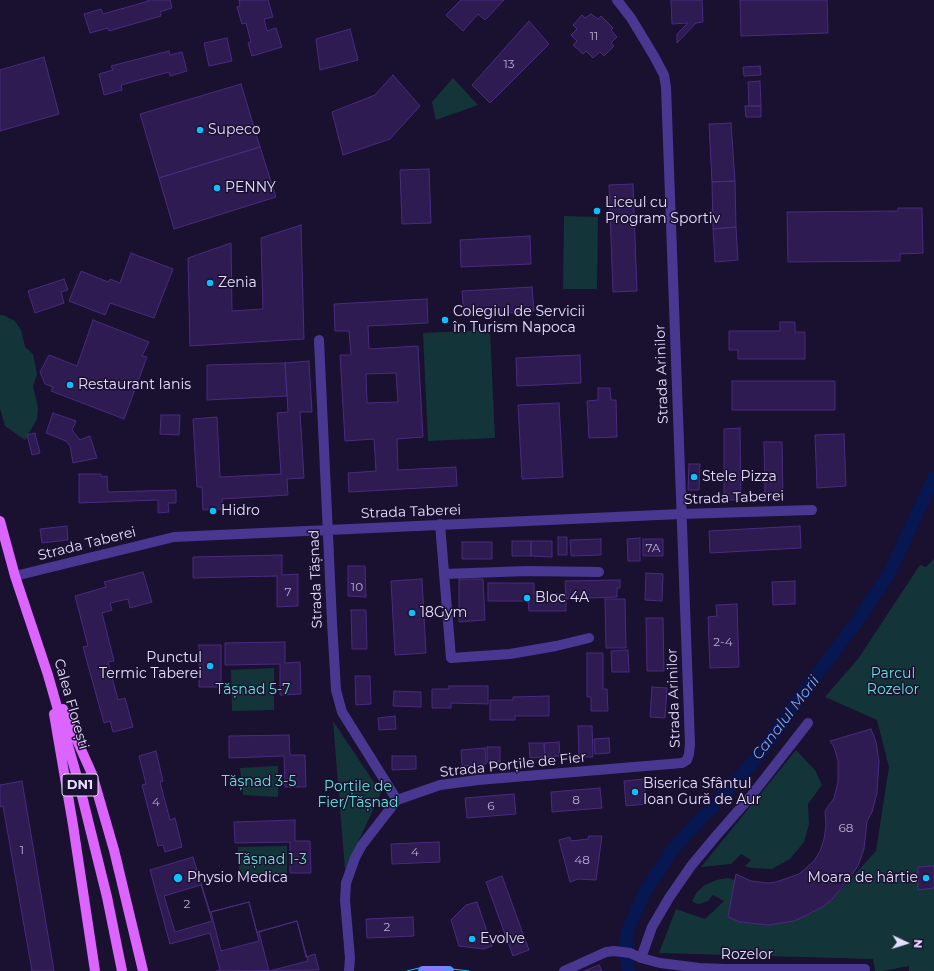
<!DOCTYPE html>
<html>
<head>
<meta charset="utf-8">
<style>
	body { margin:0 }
	#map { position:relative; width:934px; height:971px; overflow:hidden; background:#1a102f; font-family:Montserrat,sans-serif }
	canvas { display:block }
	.north { position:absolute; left:886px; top:923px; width:40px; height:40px; -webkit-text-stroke:3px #1a102f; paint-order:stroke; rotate:94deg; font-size:11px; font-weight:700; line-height:16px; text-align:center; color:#e7deff }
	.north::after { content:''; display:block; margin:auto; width:14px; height:18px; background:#e7deff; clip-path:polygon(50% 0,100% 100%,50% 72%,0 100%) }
</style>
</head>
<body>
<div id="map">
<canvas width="934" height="971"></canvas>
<div class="north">N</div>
</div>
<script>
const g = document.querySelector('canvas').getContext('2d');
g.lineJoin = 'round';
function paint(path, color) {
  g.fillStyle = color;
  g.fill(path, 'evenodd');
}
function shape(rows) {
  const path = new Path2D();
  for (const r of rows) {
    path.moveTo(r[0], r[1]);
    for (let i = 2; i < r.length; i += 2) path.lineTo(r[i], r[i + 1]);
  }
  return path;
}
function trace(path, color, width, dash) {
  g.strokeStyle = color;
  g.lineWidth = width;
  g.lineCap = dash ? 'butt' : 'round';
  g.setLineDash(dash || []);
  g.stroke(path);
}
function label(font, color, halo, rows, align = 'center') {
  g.font = font + ' Montserrat,sans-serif';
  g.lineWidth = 3;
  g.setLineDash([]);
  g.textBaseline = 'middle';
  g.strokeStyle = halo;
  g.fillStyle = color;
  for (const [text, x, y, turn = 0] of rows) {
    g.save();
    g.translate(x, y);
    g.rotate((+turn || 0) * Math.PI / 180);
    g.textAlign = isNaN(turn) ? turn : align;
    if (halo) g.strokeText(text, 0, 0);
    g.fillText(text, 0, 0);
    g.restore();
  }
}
paint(shape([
	[453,78,478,105,436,120,432,102],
	[564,216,598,217,597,289,563,289],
	[0,315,3,315,15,321,21,330,25,347,33,354,37,374,33,386,38,407,37,419,25,440,5,426,0,408],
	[490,330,495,438,428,441,423,333],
	[934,559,934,971,909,971,909,966,883,971,875,971,873,959,659,953,676,909,705,919,724,901,713,895,708,901,699,904,695,903,692,901,697,892,705,885,716,880,728,878,735,880,740,922,768,925,794,921,814,912,833,898,876,851,889,767,877,720,825,697,858,659,920,565,926,567],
	[274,668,274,710,232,711,231,670],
	[333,721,381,793,345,870],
	[796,750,815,770,822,785,808,804,809,824,804,842,790,859,772,869,752,868,745,866,751,860,741,854,731,864,701,867],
	[278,766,278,797,243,795,240,768],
	[287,846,287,874,239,877,238,847]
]), '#13353a');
trace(shape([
	[629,971,626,959,627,931,647,888,674,848,759,756,797,701,858,620,889,574,934,477]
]), '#071751', 13);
const building = shape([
	[148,0,170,0,172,8,160,12,161,16,109,31,108,28,90,33,84,14,101,9,103,14,149,1,148,0],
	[239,0,268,0,273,17,264,19,267,31,276,28,282,47,252,56,248,43,251,42,246,23,242,24,237,7,240,6,239,0],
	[461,0,504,0,485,20,478,14,463,31,446,15,461,0],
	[671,0,702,0,703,22,696,23,677,43,677,34,688,23,672,24,671,0],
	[740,0,827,0,828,33,741,36,740,0],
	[591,14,598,19,601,16,613,28,611,30,617,37,611,43,614,46,604,56,600,52,593,58,586,51,583,54,573,45,577,41,571,35,577,29,573,25,582,15,585,18,591,14],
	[529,21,549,44,490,103,472,85,529,21],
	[350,29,358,60,320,70,316,39,350,29],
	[227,38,232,61,209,66,204,43,227,38],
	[169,51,170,55,182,52,187,71,170,76,169,72,121,85,122,90,104,95,99,74,113,70,111,66,169,51],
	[44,57,59,114,0,131,0,70,44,57],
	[760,66,761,75,744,76,743,67,760,66],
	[393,75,420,106,390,139,343,155,332,112,375,95,393,75],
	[760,81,761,106,749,106,748,82,760,81],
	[241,84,260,147,159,178,140,114,241,84],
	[745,106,761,106,761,117,746,117,745,106],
	[731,123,735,181,712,182,709,124,731,123],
	[260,147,276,197,174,229,159,178,260,147],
	[429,169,431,223,402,224,400,170,429,169],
	[735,181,736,227,713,229,712,182,735,181],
	[633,184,637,291,613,292,609,185,633,184],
	[898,208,922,208,923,253,900,254,900,261,788,262,787,212,898,211,898,208],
	[301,225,304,339,190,346,188,258,231,243,232,311,263,309,261,238,301,225],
	[736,227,738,260,715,262,713,229,736,227],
	[530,236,531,264,461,267,460,240,530,236],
	[131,253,173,269,154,318,110,303,105,315,69,301,81,271,108,282,110,279,120,283,131,253],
	[64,279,68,290,61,292,64,303,35,313,28,291,64,279],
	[532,287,534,311,464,316,462,291,532,287],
	[427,299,428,323,368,326,369,349,418,346,423,437,397,439,398,470,456,467,457,486,349,492,348,473,376,471,374,439,345,441,340,355,351,355,349,331,335,331,334,304,427,299],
	[396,373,398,402,367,403,366,374,396,373],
	[93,320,149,342,142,356,147,357,124,419,51,391,53,387,45,384,40,372,49,355,77,366,93,320],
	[780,322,795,322,795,332,805,332,805,359,738,359,738,350,729,350,729,331,780,331,780,322],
	[580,355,581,383,517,386,516,358,580,355],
	[309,361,312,412,300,412,304,478,287,479,288,495,222,499,223,509,203,510,202,487,197,487,193,419,217,417,220,477,281,474,277,413,288,412,285,363,309,361],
	[285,363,287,396,207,400,207,365,285,363],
	[732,381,835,381,835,410,732,410,732,381],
	[598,388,610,388,611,400,616,400,617,437,589,438,587,401,598,400,598,388],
	[559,403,563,477,522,479,518,405,559,403],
	[53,413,76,421,72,430,80,440,90,436,97,458,73,463,70,446,66,441,46,433,53,413],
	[161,415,180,415,179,435,160,434,161,415],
	[740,428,741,500,724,500,724,429,740,428],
	[35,433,40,453,32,455,27,435,35,433],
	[844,434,846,486,817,488,815,435,844,434],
	[764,442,782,442,783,499,765,500,764,442],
	[689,464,700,464,699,490,688,490,689,464],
	[79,474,101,474,101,477,107,476,108,492,176,490,176,503,168,503,169,512,158,513,158,500,79,503,79,474],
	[67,526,68,540,42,543,40,529,67,526],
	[800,526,801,548,710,553,709,531,800,526],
	[558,537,567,537,567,555,558,555,558,537],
	[640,538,640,561,628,561,627,539,640,538],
	[601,539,601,555,571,556,570,540,601,539],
	[643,539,663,539,663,556,643,556,643,539],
	[512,541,531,541,531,556,512,556,512,541],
	[531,541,552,541,552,557,531,556,531,541],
	[462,542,492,542,492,559,462,559,462,542],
	[282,555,282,575,298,574,298,606,277,607,277,576,193,578,193,557,282,555],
	[348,566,365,566,366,597,348,596,348,566],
	[143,572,152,602,130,608,128,599,110,603,112,610,102,613,114,661,108,662,118,700,125,698,133,727,113,732,110,721,104,723,83,647,88,646,75,596,106,587,104,582,143,572],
	[646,573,663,574,662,601,645,600,646,573],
	[422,579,426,653,395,655,391,581,422,579],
	[459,579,483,579,485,620,459,622,459,579],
	[620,580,620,588,617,588,617,597,566,599,565,581,620,580],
	[795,581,795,604,773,605,772,582,795,581],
	[488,583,534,583,534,594,566,594,566,611,529,611,528,601,488,601,488,583],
	[605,599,625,599,626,648,606,648,605,599],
	[737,604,739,667,710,668,708,617,717,616,716,605,737,604],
	[351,610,366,610,367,649,352,649,351,610],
	[646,618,663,618,664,671,647,671,646,618],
	[285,642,285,663,300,662,301,694,280,695,280,664,225,665,225,643,285,642],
	[199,645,221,645,221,687,199,687,199,645],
	[628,650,629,672,612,672,611,651,628,650],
	[587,653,603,653,603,689,607,689,608,711,591,711,591,697,587,697,587,653],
	[355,676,370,676,371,704,356,705,355,676],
	[449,686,488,686,488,704,451,703,451,708,432,708,432,689,449,689,449,686],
	[652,687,667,688,665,718,650,717,652,687],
	[394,691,421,692,421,707,393,706,394,691],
	[549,696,549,716,515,716,515,720,490,720,490,700,513,700,513,697,549,696],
	[395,716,396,729,379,730,378,718,395,716],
	[578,726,592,726,593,757,579,757,578,726],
	[871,729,876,742,879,761,877,793,872,812,867,821,864,849,858,866,851,876,833,898,824,906,803,917,794,921,768,925,759,924,740,922,728,917,736,874,751,881,768,883,776,882,799,874,814,861,820,851,824,839,826,826,825,811,834,798,838,782,838,761,834,747,830,741,871,729],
	[289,735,290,755,305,755,306,787,285,787,284,756,229,758,229,736,289,735],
	[609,738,610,753,595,754,594,739,609,738],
	[559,742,560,756,545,757,544,743,559,742],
	[529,743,544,743,545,757,530,758,529,743],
	[487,747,500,747,500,762,487,762,487,747],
	[485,748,486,764,462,766,461,750,485,748],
	[156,751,163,781,160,782,170,820,175,818,182,847,165,852,163,845,158,846,142,785,146,784,139,756,156,751],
	[392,756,416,756,416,769,392,770,392,756],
	[644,779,646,804,626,806,624,781,644,779],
	[22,781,54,971,32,971,3,806,0,807,0,785,22,781],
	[600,788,602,808,552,812,551,792,600,788],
	[514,794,516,814,467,818,465,798,514,794],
	[295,820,295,841,310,841,311,873,290,873,290,842,235,843,234,822,295,820],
	[589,836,602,836,596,880,578,879,570,882,559,840,570,837,571,841,588,839,589,836],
	[439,842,440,862,392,864,391,844,439,842],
	[193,857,210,912,249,902,257,932,297,921,306,957,315,954,319,970,216,971,220,970,210,933,170,944,150,870,193,857],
	[934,866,934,888,918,890,918,867,934,866],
	[502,876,529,950,513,956,486,882,502,876],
	[201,885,212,921,175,932,164,896,201,885],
	[249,902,259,941,221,951,211,912,249,902],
	[477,902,492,946,484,949,459,946,451,920,466,905,477,902],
	[413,917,414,936,367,938,366,919,413,917],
	[297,921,308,961,269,971,259,932,297,921],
	[599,965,602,971,584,971,599,965]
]);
paint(building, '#2e1b51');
trace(building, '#492b7f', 1);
trace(shape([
	[319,340,332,622,336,690,342,712,397,800],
	[440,524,451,658,510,654,556,646,589,638],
	[444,574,527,571,599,572],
	[15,576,174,537,681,514,812,510],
	[641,958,652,927,669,898,691,866,716,836,751,796,808,723],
	[349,971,350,958,345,900,346,883,355,858,362,845,397,800,440,785,478,780,682,763,687,760,689,754,690,744,666,87,664,75,654,56,631,18,617,0],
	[564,971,606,952,614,951,630,953,641,958,660,963,699,968,725,969,865,969]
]), '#493891', 10);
trace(shape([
	[423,971,449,971]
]), '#8e75ff', 10);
trace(shape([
	[0,521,15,576,48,675,79,784,107,897,122,971],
	[63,709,92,774,114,850,143,971],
	[54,714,73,825,95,971]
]), '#dd65ff', 10);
trace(shape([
	[407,971,419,968,436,967,469,971]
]), '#0ac1ff', 1);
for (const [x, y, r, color] of [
	[200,130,4,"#0ac1ff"],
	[217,188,4,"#0ac1ff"],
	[597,211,4,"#0ac1ff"],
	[210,283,4,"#0ac1ff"],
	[445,320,4,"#0ac1ff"],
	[70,385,4,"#0ac1ff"],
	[694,477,4,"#0ac1ff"],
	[213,511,4,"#0ac1ff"],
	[527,598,4,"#0ac1ff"],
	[412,613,4,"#0ac1ff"],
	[210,666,4,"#0ac1ff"],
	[635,792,4,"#0ac1ff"],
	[178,878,5,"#0ac1ff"],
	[926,878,4,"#0ac1ff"],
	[472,939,4,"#0ac1ff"]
]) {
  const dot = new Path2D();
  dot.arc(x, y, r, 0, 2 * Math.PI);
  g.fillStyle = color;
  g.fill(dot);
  trace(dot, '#1a102f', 1.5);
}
label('12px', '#b9add4', null, [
	["11",594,36],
	["13",509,64],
	["7A",653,548],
	["10",357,587],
	["7",288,592],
	["2-4",723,642],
	["8",576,800],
	["4",156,802],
	["6",491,806],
	["68",846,828],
	["1",22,850],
	["4",415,852],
	["48",582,860],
	["2",187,904],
	["2",387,927]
]);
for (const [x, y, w] of [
	[80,785,36]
]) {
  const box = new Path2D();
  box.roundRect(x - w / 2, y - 11, w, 22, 3);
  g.fillStyle = '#1a102f';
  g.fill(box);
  trace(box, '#e7deff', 1);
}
label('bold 13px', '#e7deff', null, [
	["DN1",80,785]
]);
label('14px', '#e7deff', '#1a102f', [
	["Supeco",208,130],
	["PENNY",225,188],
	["Liceul cu",605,203],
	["Program Sportiv",605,219],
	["Zenia",218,283],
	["Colegiul de Servicii",453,312],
	["în Turism Napoca",453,328],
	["Restaurant Ianis",78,385],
	["Stele Pizza",702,477],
	["Hidro",221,511],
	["Bloc 4A",535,598],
	["18Gym",420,613],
	["Punctul",202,658,"right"],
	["Termic Taberei",202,674,"right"],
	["Biserica Sfântul",643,784],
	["Ioan Gură de Aur",643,800],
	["Physio Medica",187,878],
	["Moara de hârtie",918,878,"right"],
	["Evolve",480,939]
], 'left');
label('14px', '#e7deff', '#1a102f', [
	["Strada Arinilor",662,374,-92],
	["Strada Taberei",734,498,-2],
	["Strada Taberei",411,512,-2],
	["Strada Taberei",87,544,-14],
	["Strada Tășnad",316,579,-92],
	["Strada Arinilor",674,698,-92],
	["Calea Florești",71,704,74],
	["Strada Porțile de Fier",513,765,-6],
	["Rozelor",747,955]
]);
label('14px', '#60e9dc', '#1a102f', [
	["Parcul",893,674],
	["Rozelor",893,690],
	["Tășnad 5-7",253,690],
	["Tășnad 3-5",259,782],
	["Porțile de",358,787],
	["Fier/Tășnad",358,803],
	["Tășnad 1-3",271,860]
]);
label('italic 15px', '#6ca5ff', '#1a102f', [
	["Canalul Morii",786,718,-53]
]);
</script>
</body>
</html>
